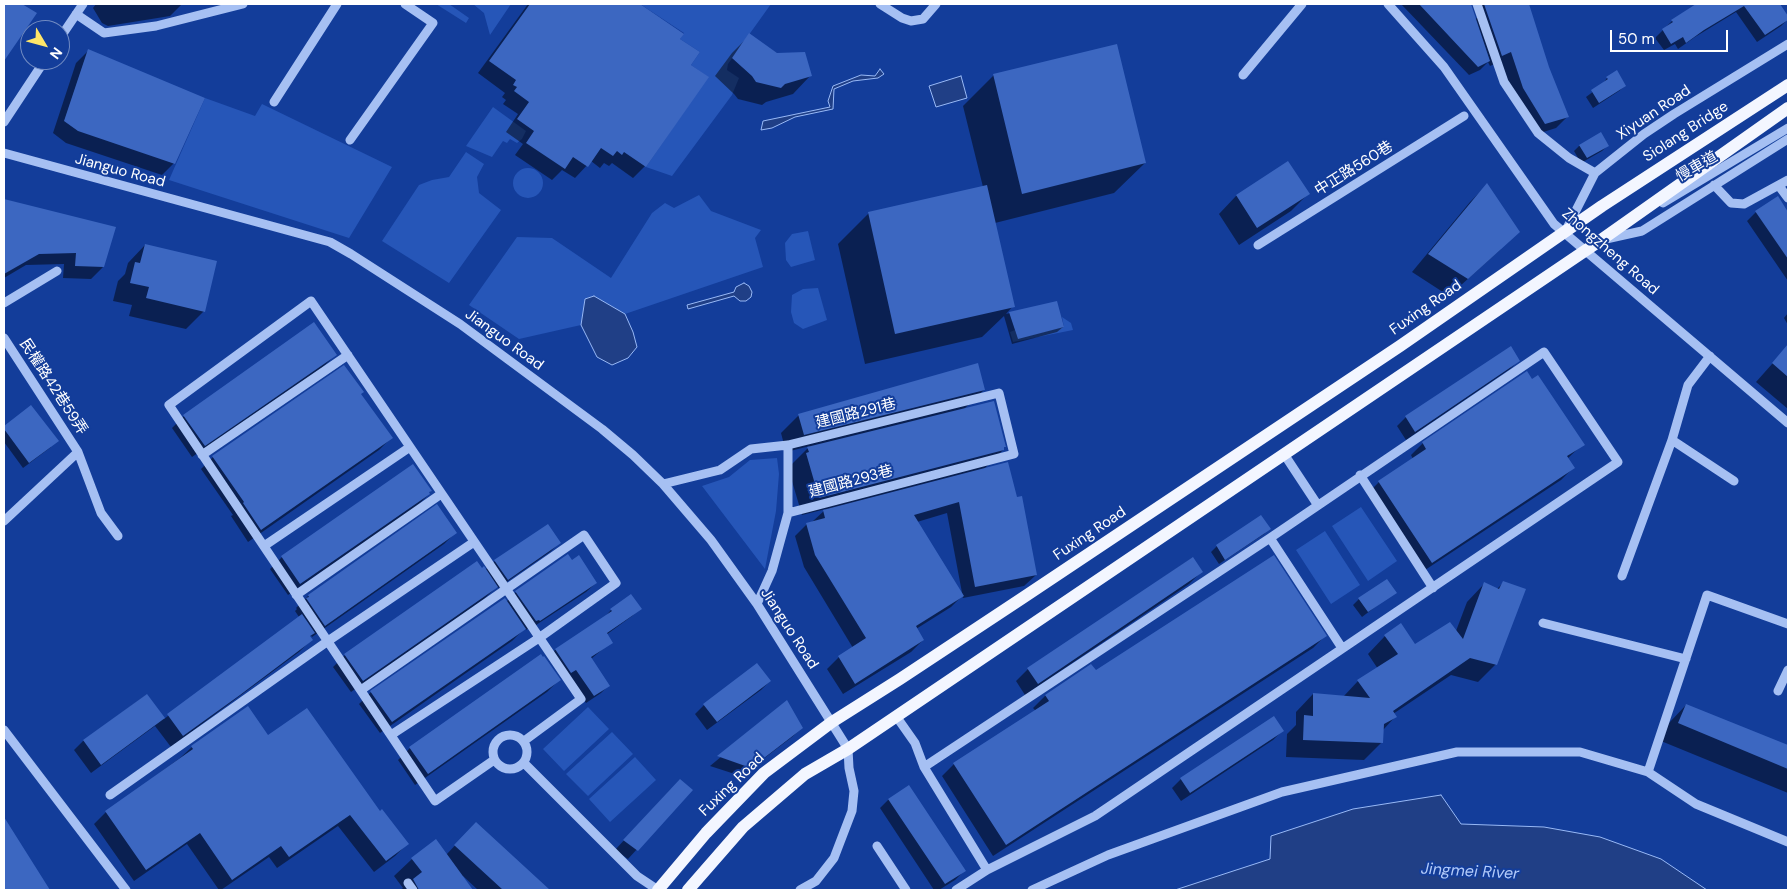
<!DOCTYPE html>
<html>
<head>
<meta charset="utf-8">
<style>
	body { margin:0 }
	#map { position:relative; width:1792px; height:894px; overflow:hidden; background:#133d9a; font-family:"DM Sans",sans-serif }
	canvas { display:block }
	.frame { position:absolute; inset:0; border:5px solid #fff; pointer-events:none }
	.north { position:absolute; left:20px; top:20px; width:50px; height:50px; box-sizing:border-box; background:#133d9a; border:1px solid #718bc2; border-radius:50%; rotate:127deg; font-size:14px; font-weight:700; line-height:20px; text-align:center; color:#fff }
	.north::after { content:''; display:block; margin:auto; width:18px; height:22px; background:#ffe669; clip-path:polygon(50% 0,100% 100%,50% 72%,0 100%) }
	.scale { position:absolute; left:1610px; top:30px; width:118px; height:22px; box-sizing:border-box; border:2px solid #fff; border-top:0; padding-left:6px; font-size:15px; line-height:18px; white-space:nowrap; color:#fff; -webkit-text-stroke:4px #133d9a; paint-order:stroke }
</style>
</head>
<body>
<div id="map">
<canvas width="1792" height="894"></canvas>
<div class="frame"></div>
<div class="north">N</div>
<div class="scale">50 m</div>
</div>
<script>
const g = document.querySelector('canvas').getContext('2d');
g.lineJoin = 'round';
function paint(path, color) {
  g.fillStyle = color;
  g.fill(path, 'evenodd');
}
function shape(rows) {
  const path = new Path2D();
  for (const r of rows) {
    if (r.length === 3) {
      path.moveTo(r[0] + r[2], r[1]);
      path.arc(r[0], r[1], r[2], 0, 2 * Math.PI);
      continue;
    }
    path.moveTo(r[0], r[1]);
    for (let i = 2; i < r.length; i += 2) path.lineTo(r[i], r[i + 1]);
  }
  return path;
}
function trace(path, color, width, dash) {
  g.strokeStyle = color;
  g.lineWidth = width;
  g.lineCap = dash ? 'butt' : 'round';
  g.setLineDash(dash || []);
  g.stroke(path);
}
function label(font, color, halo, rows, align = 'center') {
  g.font = font + ' "DM Sans","Noto Sans TC",sans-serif';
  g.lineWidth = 4;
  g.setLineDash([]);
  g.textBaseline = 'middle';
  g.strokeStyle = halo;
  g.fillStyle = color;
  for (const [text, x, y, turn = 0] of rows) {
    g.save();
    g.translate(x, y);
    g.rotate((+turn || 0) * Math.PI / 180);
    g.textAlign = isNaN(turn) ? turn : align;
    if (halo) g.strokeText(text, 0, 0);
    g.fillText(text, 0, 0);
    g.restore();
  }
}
paint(shape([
	[436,4,449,4,469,18,466,23],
	[473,4,511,4,490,35,484,13],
	[640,4,771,4,728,64,727,70,739,78,732,95,672,176,646,167,708,77,691,65,700,52,680,39,684,33],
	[205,98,255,116,262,104,392,167,349,238,169,180],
	[493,107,526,131,522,139,517,143,510,139,507,143,503,141,492,157,466,146],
	[466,152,484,164,477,177,479,193,501,210,449,283,382,241,419,185,432,180,449,177],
	[528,183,15],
	[699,195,711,211,761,230,755,238,763,267,625,314,594,296,585,299,581,325,519,339,469,305,517,237,552,238,611,278,652,213,665,203,674,208],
	[808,231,815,260,791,267,786,260,785,243,792,234],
	[818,288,827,320,803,329,794,323,791,312,792,295,803,289],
	[1062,317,1071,323,1073,330,1013,342,1010,332,1015,330,1018,338,1064,327],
	[777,458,779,474,776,511,765,569,702,486,729,477,750,460],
	[1361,507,1397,561,1368,581,1332,526],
	[1325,531,1360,585,1331,604,1296,550],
	[588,707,609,729,564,771,543,749],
	[612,732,633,754,588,796,566,774],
	[635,757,656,780,610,822,589,799]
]), '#2656b8');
const water = shape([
	[880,69,884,74,878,78,853,81,834,89,833,109,795,117,772,128,761,130,763,121,830,107,828,101,833,86,861,75,875,76,880,69],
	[961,76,967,98,936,107,929,86,961,76],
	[744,283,749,286,752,292,751,297,746,301,740,301,734,296,688,309,687,305,734,292,736,287,744,283],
	[594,296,625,314,633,332,637,347,628,358,612,365,597,357,581,325,585,299,594,296],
	[1441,795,1461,824,1544,827,1600,837,1661,859,1707,890,1175,890,1270,859,1271,836,1353,809,1441,795]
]);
paint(water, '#203f86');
trace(water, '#98b9f6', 1);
paint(shape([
	[4,4,20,4,35,13,4,59],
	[96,4,182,4,170,16,108,26,102,23,93,8],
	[528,4,638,4,682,34,679,39,689,65,645,166,633,178,612,163,609,166,604,163,600,168,591,161,575,178,562,170,552,180,515,155,523,144,506,132,518,114,503,104,506,100,502,97,505,93,478,73],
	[1401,4,1470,4,1475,20,1482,12,1480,4,1528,4,1548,68,1568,116,1556,128,1534,135,1512,100,1499,62,1490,66,1488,62,1480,70,1469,75],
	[1698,4,1779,4,1788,19,1781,26,1757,42,1736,12,1695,37,1678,49,1675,44,1664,50,1655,38,1672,21],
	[750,35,810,76,793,94,766,102,762,105,738,99,734,94,715,76,732,53],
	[88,51,174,163,162,175,66,143,53,133,76,63],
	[994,75,1145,163,1114,193,995,223,1013,306,1006,314,1056,302,1063,327,1057,332,1012,344,1004,316,982,337,865,364,838,244,869,213,983,187,963,106],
	[1607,78,1625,86,1619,91,1593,108,1586,97,1602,85],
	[1601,134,1608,145,1602,151,1581,163,1574,151,1579,146],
	[1288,162,1308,194,1291,211,1239,245,1219,214,1236,196],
	[1487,185,1501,249,1449,296,1412,272,1470,202],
	[1777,198,1788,214,1788,281,1747,221,1756,212],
	[4,200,18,203,103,267,91,279,63,278,64,264,26,265,4,278],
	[145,245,204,311,186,329,129,316,132,305,113,301,118,281,125,274,128,263],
	[1788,313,1788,325,1784,318],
	[1788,346,1788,409,1756,382],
	[335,355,323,367,192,457,172,428,184,416],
	[1519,360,1510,369,1406,440,1397,426,1406,417],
	[344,367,360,394,391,438,379,450,248,542,231,516,233,515,201,469,213,457],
	[984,390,964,409,1002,448,1003,450,983,470,1036,575,1024,586,963,598,947,513,917,522,962,596,951,607,916,629,923,640,911,652,843,694,827,669,839,657,853,648,804,567,795,536,807,524,812,522,826,509,802,515,789,471,790,466,810,446,786,452,781,433,799,415],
	[31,406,51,447,23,468,4,442,4,427],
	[1423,443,1583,444,1567,459,1573,468,1561,480,1419,574,1367,494,1379,482,1413,459,1411,455],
	[413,465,429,494,417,506,288,595,270,569,282,557],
	[1261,516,1269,528,1264,534,1219,564,1211,552,1217,546],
	[456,532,444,544,312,637,311,635,309,637,311,640,299,652,171,747,155,726,91,773,74,750,83,741,146,695,164,719,299,617,295,611,297,609,296,608,308,596],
	[559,543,550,552,498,588,497,586,484,599,351,692,333,667,345,655,481,569,485,570,495,561],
	[1192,558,1201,572,1189,584,1025,695,1016,681,1028,669],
	[572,562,596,583,586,592,530,629,529,628,526,630,525,628,512,641,380,733,359,704,371,692,506,602,516,592],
	[1504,582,1496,664,1478,682,1451,675,1393,714,1395,717,1383,730,1382,742,1364,760,1286,757,1287,734,1296,725,1296,712,1313,694,1343,697,1358,681,1378,669,1368,654,1385,636,1415,645,1456,631,1467,602,1484,584,1497,589],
	[1395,592,1362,617,1353,605,1359,599],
	[640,609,632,616,606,635,611,642,591,659,608,686,601,693,586,703,568,676,548,657,555,650,604,618,611,610],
	[1325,636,1313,648,993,856,942,776,954,764,1036,711,1033,708,1045,696,1091,665,1095,672],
	[541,656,559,680,547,692,415,785,398,760,410,748],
	[770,681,761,690,707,730,695,714,704,705],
	[787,702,802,728,792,737,741,776,710,766],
	[1686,705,1788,747,1788,793,1661,741,1669,723],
	[1282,731,1273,740,1181,801,1172,788,1181,779],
	[268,737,379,812,407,844,395,856,374,872,338,826,277,868,269,857,221,890,219,890,187,844,134,881,94,824,106,812,180,758,192,747],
	[671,789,691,790,628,859,615,850],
	[889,799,964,871,955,880,939,890,934,890,880,808],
	[4,820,48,890,4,890],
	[476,823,548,890,478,890,463,876,462,877,472,890,400,890,403,888,394,876,412,859,446,855]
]), '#0007');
paint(shape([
	[4,4,22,4,37,13,4,61],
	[530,4,640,4,684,34,680,39,700,52,691,65,709,77,646,167,624,152,622,155,617,151,613,156,601,148,588,167,573,157,565,169,526,143,534,131,517,119,529,102,514,91,517,87,513,85,516,80,489,61],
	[1419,4,1471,4,1490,61,1478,67],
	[1484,4,1529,4,1549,67,1569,117,1545,124,1523,88,1511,52,1502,56],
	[1696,4,1780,4,1788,16,1788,20,1765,35,1744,6,1704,30,1686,43,1683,37,1671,44,1662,29,1673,22,1671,20],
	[749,33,777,53,805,52,812,76,785,84,781,88,756,82,752,76,732,58],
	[1117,44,1146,163,1022,194,993,74],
	[88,49,205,98,175,164,78,131,64,121],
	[1617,70,1626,86,1599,103,1591,90,1608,79,1606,77],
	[1601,132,1609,146,1587,158,1579,145],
	[1288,161,1310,194,1257,228,1236,195],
	[1487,183,1520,232,1468,279,1428,254],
	[987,185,1015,307,895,334,868,212],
	[1778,196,1788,212,1788,259,1755,211],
	[4,199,116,227,104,267,75,266,76,253,39,254,4,274],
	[145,244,217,261,205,312,146,298,149,287,130,283,135,262,140,263],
	[1057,301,1064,327,1018,339,1009,312],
	[314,322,337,355,205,446,183,415],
	[1788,344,1788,377,1772,363],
	[1511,346,1520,361,1415,432,1405,416],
	[978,363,985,390,804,435,798,414],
	[344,365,364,392,361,394,393,438,261,530,243,503,244,502,212,456],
	[1527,371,1532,379,1538,375,1585,445,1567,456,1575,468,1432,563,1378,481,1426,449,1422,442],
	[994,401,1006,447,1004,447,1004,450,819,498,806,453,809,452,807,447],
	[31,405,59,441,29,463,4,429,4,426],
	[1008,462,1017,497,1022,496,1037,575,975,587,959,502,914,515,964,596,916,626,924,640,855,684,838,656,866,638,815,555,806,523,825,518,823,510],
	[413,464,432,491,429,492,430,494,300,584,281,556],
	[437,504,457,533,325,626,306,598,309,597,308,595],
	[1261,515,1271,529,1225,560,1216,545],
	[548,524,561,543,508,580,494,560],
	[568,554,572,560,579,555,597,583,540,621,539,620,536,621,515,591],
	[1274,555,1327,636,1006,845,953,763,1049,701,1045,695,1091,664,1096,670],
	[1193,557,1203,572,1038,684,1027,668],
	[477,561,482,568,484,566,498,587,363,681,344,654],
	[1387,579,1397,593,1368,612,1358,598],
	[1503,581,1526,589,1497,665,1470,658,1393,711,1397,717,1384,724,1383,743,1303,740,1304,715,1313,716,1313,693,1370,698,1357,680,1398,654,1384,635,1401,623,1415,644,1450,622,1463,639,1484,582,1499,589],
	[631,594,642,609,607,633,613,643,591,657,610,686,594,696,576,670,571,673,555,649,612,611,610,609],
	[505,598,526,629,392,722,370,691],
	[302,614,315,633,310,636,313,640,240,695,183,736,167,714],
	[541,654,543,657,544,656,561,680,428,774,409,747],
	[757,663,771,681,717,722,703,704],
	[147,694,165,718,101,765,83,740],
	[787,700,803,728,751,768,717,756],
	[1686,704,1788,745,1788,769,1678,723],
	[248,706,268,735,307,708,380,811,382,809,409,844,386,861,350,815,289,857,281,846,232,880,200,833,146,870,105,811,193,749,191,746],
	[1274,716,1284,731,1190,793,1180,778],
	[680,779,693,790,638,851,623,840],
	[909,785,966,871,945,884,888,799],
	[4,817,50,890,4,890],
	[476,822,550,890,503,890,454,845],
	[436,839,473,890,419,890,413,879,422,872,411,858]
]), '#3c67c1');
trace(shape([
	[880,4,902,18,911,21,923,19,936,4],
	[1388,4,1444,67,1554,224,1788,423],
	[1477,4,1504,82,1538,133,1569,158,1595,173],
	[76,14,104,33,156,26,243,4],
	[60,38,83,4],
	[1243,75,1302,4],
	[274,102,337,4],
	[4,122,45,60],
	[350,140,433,23,405,4],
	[4,153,330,242,351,254,460,324,602,429,633,455,663,484,711,540,757,604,848,749,849,768,854,791,852,811,834,858,816,881,800,890],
	[1714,185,1731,203,1744,204,1788,180],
	[1779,186,1788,198],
	[1663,203,1788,128],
	[1566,230,1595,173,1644,134,1674,114,1788,44],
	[1606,239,1642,231,1788,139],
	[1258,245,1464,116],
	[4,303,57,271],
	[4,338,78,452,101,513,118,536],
	[1672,440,1734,481],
	[1284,454,1317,504],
	[202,455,348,355],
	[1360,475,1433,588],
	[663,484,720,470,751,449,788,445,999,393,1014,454,788,513,772,571,757,604],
	[788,513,788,445],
	[4,521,78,452],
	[1270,538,1342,648],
	[264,546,410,447],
	[1622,576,1672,440,1688,385,1710,356],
	[296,595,441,494],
	[1543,623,1686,659],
	[361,690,584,535,616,583,539,638,391,735],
	[1778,691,1788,670],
	[896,716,915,743,924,767,987,870],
	[4,730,126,890],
	[510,752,17],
	[494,760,435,801,169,405,311,301,581,699,524,741],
	[524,763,637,876,658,890],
	[924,767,1270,538,1544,352,1618,462,1095,816,987,870,956,890],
	[1648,772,1707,595,1788,624],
	[110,795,328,641,474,542],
	[877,846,906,890],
	[408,883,413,890],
	[1032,890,1108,855,1282,792,1457,752,1580,752,1648,772,1696,804,1788,842]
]), '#a6c0f3', 9);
trace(shape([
	[658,890,706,833,764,773,832,722,900,679,1024,597,1400,346,1602,206,1788,85],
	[688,890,743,827,805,774,848,749,1601,240,1788,108]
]), '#f3f6ff', 12);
label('15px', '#fff', '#133d9a', [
	["Xiyuan Road",1654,113,-34],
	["Siolang Bridge",1686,132,-33],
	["慢車道",1697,167,-30],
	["中正路560巷",1354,169,-32],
	["Jianguo Road",120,171,15],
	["Zhongzheng Road",1610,252,41],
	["Fuxing Road",1426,308,-35],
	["Jianguo Road",504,340,36],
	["民權路42巷59弄",53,387,57],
	["建國路291巷",856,414,-14],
	["建國路293巷",851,482,-15],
	["Fuxing Road",1090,534,-34],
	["Jianguo Road",789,629,57],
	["Fuxing Road",732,785,-44]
]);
label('italic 16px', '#b3cbfa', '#133d9a', [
	["Jingmei River",1470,872,3]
]);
</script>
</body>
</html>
